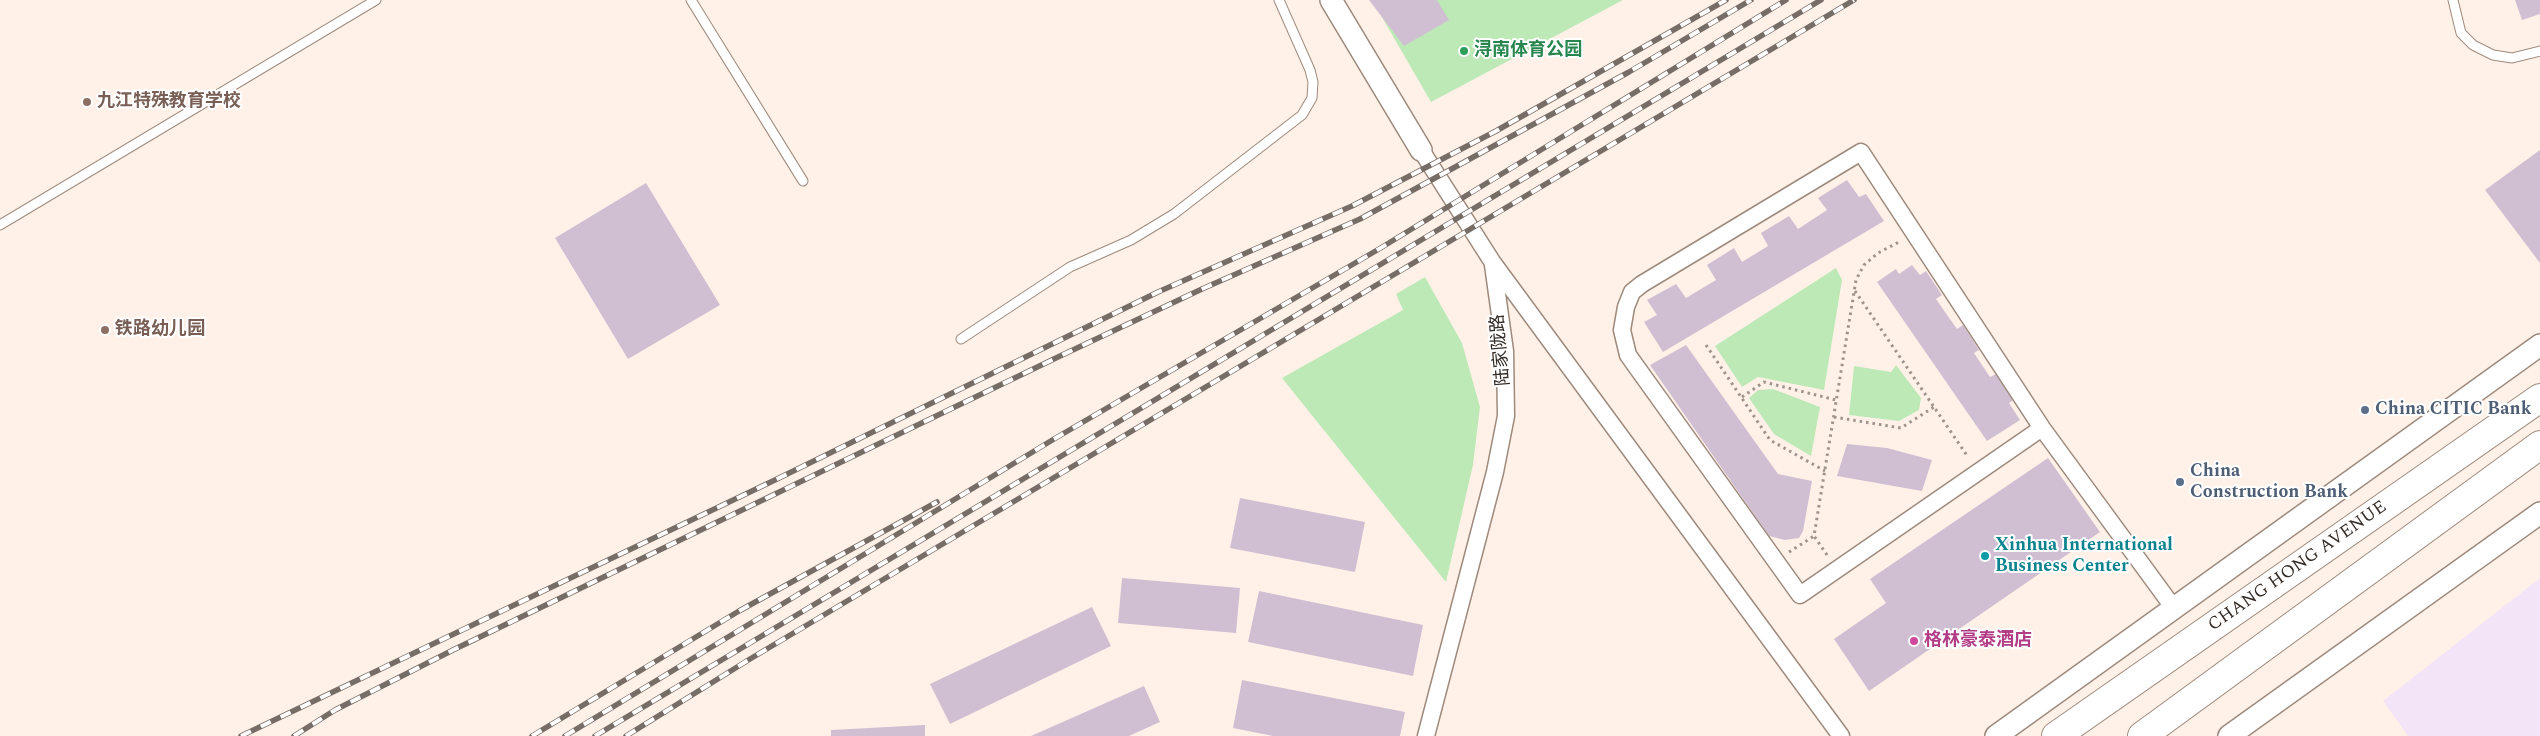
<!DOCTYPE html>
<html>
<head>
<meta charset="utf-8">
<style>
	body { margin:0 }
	canvas { display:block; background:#fff1e8 }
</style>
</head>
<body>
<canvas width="2540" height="736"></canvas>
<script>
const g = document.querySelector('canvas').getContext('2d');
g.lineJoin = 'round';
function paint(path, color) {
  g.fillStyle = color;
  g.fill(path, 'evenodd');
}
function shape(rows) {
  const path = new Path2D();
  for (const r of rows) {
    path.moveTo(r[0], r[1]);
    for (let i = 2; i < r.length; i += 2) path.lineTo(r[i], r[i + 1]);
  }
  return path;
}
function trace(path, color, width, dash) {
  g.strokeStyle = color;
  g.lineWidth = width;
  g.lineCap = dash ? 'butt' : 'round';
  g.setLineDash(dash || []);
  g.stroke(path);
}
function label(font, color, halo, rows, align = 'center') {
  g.font = font + ' Spectral,"Noto Sans SC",serif';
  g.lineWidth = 4;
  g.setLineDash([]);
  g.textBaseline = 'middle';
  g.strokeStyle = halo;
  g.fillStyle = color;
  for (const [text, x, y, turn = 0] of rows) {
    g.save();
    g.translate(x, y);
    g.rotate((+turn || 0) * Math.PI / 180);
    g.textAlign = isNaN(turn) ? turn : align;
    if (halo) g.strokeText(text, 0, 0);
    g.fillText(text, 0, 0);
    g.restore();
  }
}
paint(shape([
	[2540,578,2540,736,2408,736,2383,701]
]), '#f4e4f7');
paint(shape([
	[1372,0,1623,0,1431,102],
	[1836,268,1842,280,1824,390,1758,377,1742,387,1715,346],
	[1425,277,1462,343,1480,407,1473,465,1446,582,1282,378,1403,310,1396,294],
	[1896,365,1921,398,1919,410,1899,421,1849,415,1854,366,1891,372],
	[1773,389,1820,407,1811,456,1774,434,1749,398,1758,390]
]), '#bde9b7');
paint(shape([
	[1369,0,1437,0,1449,20,1404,46],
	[2515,0,2540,0,2540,14,2522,20],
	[2540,150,2540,263,2485,190],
	[1847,180,1859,197,1866,194,1884,221,1663,352,1644,322,1657,315,1647,300,1676,284,1686,298,1716,280,1707,265,1734,248,1742,262,1768,246,1761,233,1789,216,1798,229,1827,210,1818,198],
	[646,183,720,305,628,359,555,238],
	[1912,265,1920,275,1926,271,1942,295,1936,299,1957,329,1963,325,1979,350,1974,353,1990,377,1996,374,2014,400,2009,403,2020,420,1987,441,1877,282,1896,269,1899,274],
	[1686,345,1778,474,1812,481,1803,531,1799,538,1785,540,1769,536,1650,365],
	[1847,444,1887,448,1932,460,1922,491,1837,476],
	[2048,458,2100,532,1869,691,1834,639,1886,603,1870,579],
	[1240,498,1365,522,1355,572,1230,548],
	[1122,578,1240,588,1236,633,1118,623],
	[1259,591,1423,625,1413,676,1248,642],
	[1092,607,1111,646,950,724,930,684],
	[1242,680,1405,712,1400,736,1273,736,1233,728],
	[1144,686,1160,722,1129,736,1031,736],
	[925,725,925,736,831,736,831,730]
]), '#d0bfd2');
const service = shape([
	[691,0,803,181],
	[2453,0,2461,33,2473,45,2493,55,2512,58,2540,51],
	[0,225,376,0],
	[961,339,1070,267,1131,240,1174,214,1302,115,1312,98,1313,82,1310,70,1279,0]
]);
const minor = shape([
	[1421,150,1493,263,1841,736],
	[2042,428,1800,595,1628,355,1622,330,1626,307,1632,292,1642,284,1861,152,2042,428,2173,607],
	[1426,736,1495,472,1506,416,1505,351,1493,265]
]);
const tertiary = shape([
	[1331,0,1421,150],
	[1996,736,2540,345],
	[2229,736,2540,513]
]);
const trunk = shape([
	[2056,736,2540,398],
	[2142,736,2540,445]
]);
trace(service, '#9e8a7d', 11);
trace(minor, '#9e8a7d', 19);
trace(tertiary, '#9e8a7d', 24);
trace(trunk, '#9e8a7d', 30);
trace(shape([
	[1855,291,1968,457],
	[1706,345,1770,440,1825,471],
	[1742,397,1764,382,1836,400],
	[1834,417,1901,428,1934,407],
	[1789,552,1814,536],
	[1827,555,1814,536,1856,280,1864,265,1878,253,1899,242]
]), '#9f948d', 3, [2.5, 4]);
trace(service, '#fff', 9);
trace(minor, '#fff', 16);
trace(tertiary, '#fff', 21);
trace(trunk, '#fff', 28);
const rail = shape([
	[241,736,777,479,1158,292,1352,206,1496,131,1726,0],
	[294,736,335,710,453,650,1058,357,1202,289,1360,219,1629,72,1751,0],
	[532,736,739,611,937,502],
	[565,736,1054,439,1379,249,1786,0],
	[595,736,1821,0],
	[626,736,750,659,1854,0]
]);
trace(rail, '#776d67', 5.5);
trace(rail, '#fff', 4, [11]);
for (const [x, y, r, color] of [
	[1464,51,5,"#2e9e5b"],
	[87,102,5,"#8d6e63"],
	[105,330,5,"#8d6e63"],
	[2365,410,5,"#5c6f8a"],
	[2180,482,5,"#5c6f8a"],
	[1985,556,5,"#0f9aa8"],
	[1914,641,5,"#d1479c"]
]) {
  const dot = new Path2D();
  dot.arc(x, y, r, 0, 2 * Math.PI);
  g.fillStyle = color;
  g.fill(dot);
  trace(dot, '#fff', 2);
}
label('bold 18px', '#27864d', '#fff', [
	["浔南体育公园",1474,51]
], 'left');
label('bold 18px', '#785e54', '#fff', [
	["九江特殊教育学校",97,102],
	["铁路幼儿园",115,330]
], 'left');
label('18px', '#342c27', '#fff', [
	["陆家陇路",1502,350,-95],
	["CHANG HONG AVENUE",2298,567,-35]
]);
label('bold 18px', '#4e5e75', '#fff', [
	["China CITIC Bank",2375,410],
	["China",2190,472],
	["Construction Bank",2190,493]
], 'left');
label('bold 18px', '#0d838f', '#fff', [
	["Xinhua International",1995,546],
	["Business Center",1995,567]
], 'left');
label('bold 18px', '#b23c85', '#fff', [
	["格林豪泰酒店",1924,641]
], 'left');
</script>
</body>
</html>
